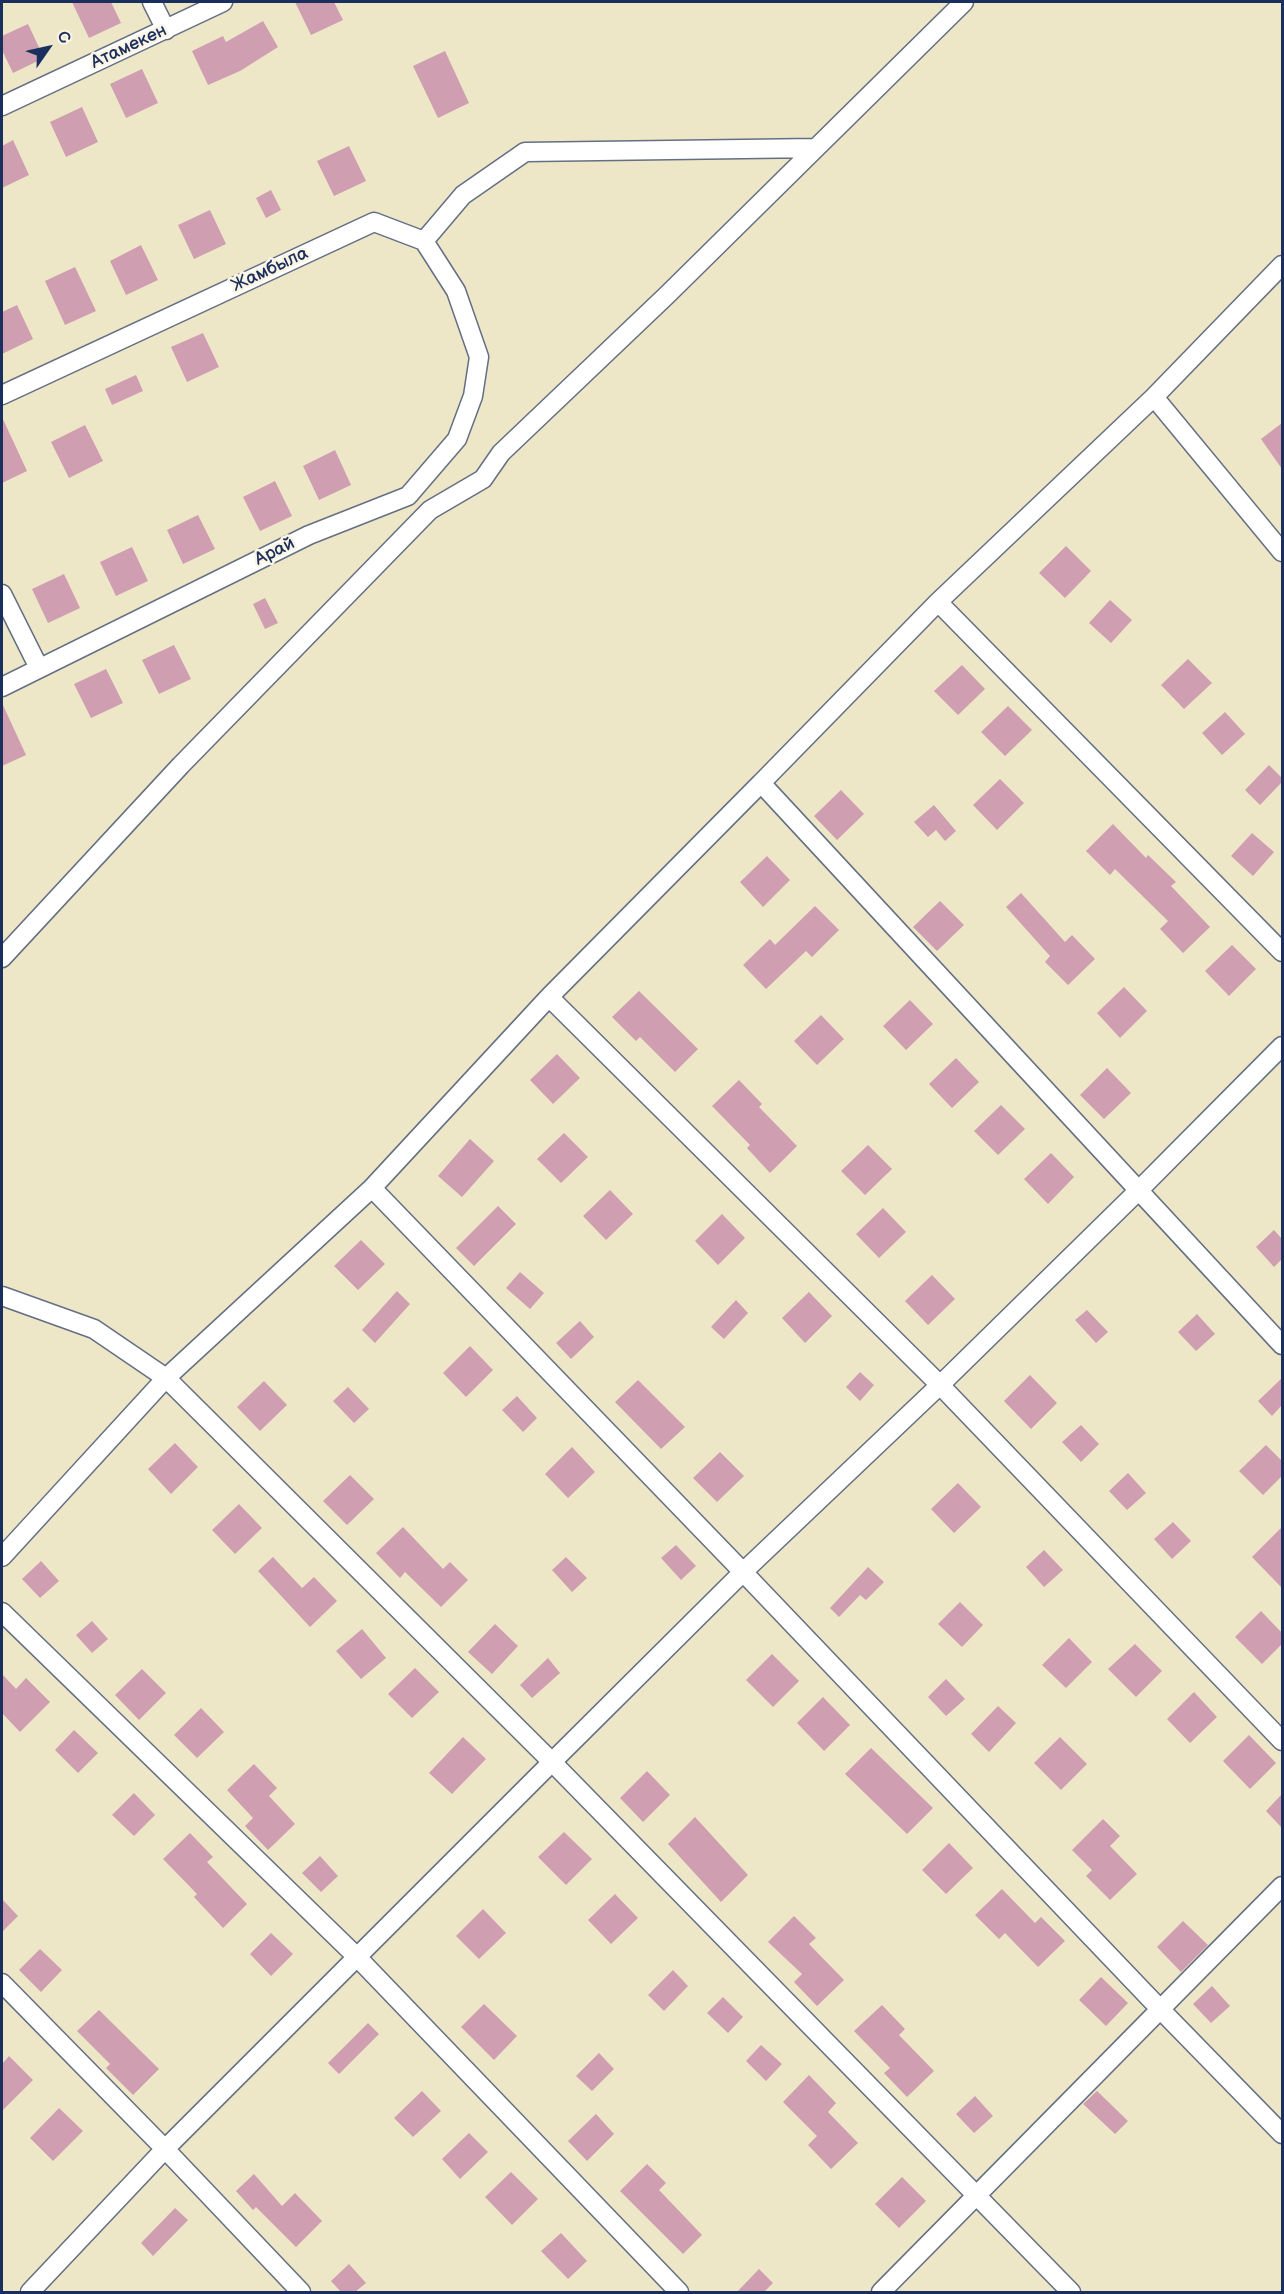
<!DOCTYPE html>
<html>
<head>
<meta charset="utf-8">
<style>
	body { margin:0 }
	#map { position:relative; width:1284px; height:2294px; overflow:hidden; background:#ede6c7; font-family:"Balsamiq Sans",sans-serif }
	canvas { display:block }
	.frame { position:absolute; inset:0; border:3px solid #1b2f5e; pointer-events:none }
	.north { position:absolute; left:18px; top:18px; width:60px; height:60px; -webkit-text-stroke:4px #fcf5e5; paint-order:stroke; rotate:56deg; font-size:16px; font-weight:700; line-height:24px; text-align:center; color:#1b2f5e }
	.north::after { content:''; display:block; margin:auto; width:21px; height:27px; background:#1b2f5e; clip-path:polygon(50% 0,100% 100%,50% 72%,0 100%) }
</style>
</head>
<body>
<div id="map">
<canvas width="1284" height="2294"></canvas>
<div class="frame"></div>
<div class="north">С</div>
</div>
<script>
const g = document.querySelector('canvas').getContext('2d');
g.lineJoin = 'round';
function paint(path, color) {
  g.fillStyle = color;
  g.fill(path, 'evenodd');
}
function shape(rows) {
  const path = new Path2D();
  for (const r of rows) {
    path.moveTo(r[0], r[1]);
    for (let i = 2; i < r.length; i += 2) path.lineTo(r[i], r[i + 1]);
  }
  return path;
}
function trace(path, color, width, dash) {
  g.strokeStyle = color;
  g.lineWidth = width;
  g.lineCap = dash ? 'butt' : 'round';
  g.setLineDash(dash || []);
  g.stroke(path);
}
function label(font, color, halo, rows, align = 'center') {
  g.font = font + ' "Balsamiq Sans",sans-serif';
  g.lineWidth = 5;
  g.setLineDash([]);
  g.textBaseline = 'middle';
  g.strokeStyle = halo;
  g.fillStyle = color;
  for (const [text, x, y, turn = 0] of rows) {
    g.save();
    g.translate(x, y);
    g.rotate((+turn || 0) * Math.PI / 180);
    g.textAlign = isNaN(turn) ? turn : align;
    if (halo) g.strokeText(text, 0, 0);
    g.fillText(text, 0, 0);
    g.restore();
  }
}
paint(shape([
	[72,2,111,2,121,23,89,38],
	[295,2,334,2,343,20,311,35],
	[263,21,278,47,240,71,208,85,192,51,223,36,226,42],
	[28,24,44,58,13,73,2,50,2,36],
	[445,51,469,103,438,118,413,66],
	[142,69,158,103,126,118,110,84],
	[82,107,98,142,66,157,50,122],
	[13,140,29,175,2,188,2,146],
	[349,146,366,181,334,196,317,161],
	[271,190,281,210,266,218,256,198],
	[210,210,226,244,194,259,178,225],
	[141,245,158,280,126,295,110,261],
	[75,267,96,311,65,325,45,281],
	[17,305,33,339,2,354,2,312],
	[203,333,219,367,187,382,171,347],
	[136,375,143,391,112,405,105,389],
	[2,417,27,471,2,483],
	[1282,423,1282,469,1261,439],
	[85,425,103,461,69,478,51,442],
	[335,450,351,485,319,500,303,466],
	[275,481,292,516,260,531,243,497],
	[198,515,215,549,183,564,167,530],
	[1066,546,1091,571,1065,598,1039,573],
	[132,547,148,581,116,596,100,562],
	[64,574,80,608,48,623,32,589],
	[265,598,278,623,265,629,253,604],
	[1110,600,1132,620,1111,643,1089,623],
	[174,645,191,679,159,694,142,660],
	[1188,659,1212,683,1184,709,1161,685],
	[962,665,985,689,958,715,934,691],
	[106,669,123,703,91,718,74,684],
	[2,703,26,755,2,766],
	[1008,706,1032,730,1005,756,981,732],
	[1225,712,1245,734,1222,755,1202,733],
	[1269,765,1282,778,1282,782,1260,805,1245,790],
	[1000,779,1024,803,997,830,973,805],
	[841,790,864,814,837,840,814,816],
	[934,805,956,831,945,841,936,830,928,837,914,822],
	[1113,824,1146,858,1148,855,1176,882,1171,886,1210,927,1183,953,1160,929,1168,921,1115,869,1110,875,1086,851],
	[1252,833,1274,852,1253,876,1231,856],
	[767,856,790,880,763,907,740,882],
	[1021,893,1065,942,1072,935,1095,959,1068,985,1045,962,1050,956,1006,907],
	[940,901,964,925,937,951,913,927],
	[815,906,839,930,812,957,806,951,766,989,743,965,770,939,775,945],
	[1232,945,1256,969,1229,996,1205,971],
	[1124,987,1147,1011,1120,1038,1097,1013],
	[639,991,698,1049,675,1072,640,1037,636,1041,612,1017],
	[910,1000,933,1024,906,1050,883,1026],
	[821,1015,844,1039,817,1065,794,1041],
	[557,1054,580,1078,553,1104,530,1080],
	[956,1058,979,1082,952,1108,929,1084],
	[1107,1068,1131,1093,1104,1119,1080,1095],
	[739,1080,762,1104,759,1107,797,1146,770,1173,747,1148,750,1145,712,1106],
	[1001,1105,1025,1129,998,1155,974,1131],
	[564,1133,588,1157,561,1183,537,1159],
	[470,1139,494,1161,462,1197,438,1176],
	[868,1145,892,1169,865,1195,841,1171],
	[1051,1153,1074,1177,1048,1204,1024,1179],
	[610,1190,633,1214,606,1240,583,1216],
	[498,1206,516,1224,474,1266,456,1248],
	[883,1208,906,1232,879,1258,856,1234],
	[722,1214,745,1238,718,1265,695,1241],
	[1274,1230,1282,1239,1282,1259,1274,1267,1256,1247],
	[361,1240,385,1264,358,1290,334,1266],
	[520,1272,544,1293,530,1309,506,1288],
	[932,1275,955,1299,928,1325,905,1301],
	[397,1291,410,1304,375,1343,362,1330],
	[809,1292,832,1316,805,1343,782,1318],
	[736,1300,748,1313,724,1339,711,1327],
	[1087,1310,1108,1332,1096,1343,1075,1320],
	[1197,1314,1215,1334,1196,1351,1178,1332],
	[580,1321,594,1337,571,1359,556,1343],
	[470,1346,493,1370,466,1397,443,1373],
	[860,1372,874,1385,860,1401,846,1387],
	[1030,1375,1057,1403,1031,1429,1004,1401],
	[1282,1378,1282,1405,1272,1416,1258,1401],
	[638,1380,685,1427,661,1449,615,1402],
	[264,1381,287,1405,260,1431,237,1407],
	[348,1387,369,1409,354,1423,333,1401],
	[517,1396,537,1418,523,1432,502,1410],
	[1081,1425,1099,1444,1081,1462,1062,1442],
	[175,1443,198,1467,171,1494,148,1469],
	[1266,1445,1282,1461,1282,1476,1263,1495,1239,1471],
	[572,1447,595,1472,568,1498,545,1474],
	[720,1452,744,1476,717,1502,693,1478],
	[1128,1473,1146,1493,1127,1510,1109,1491],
	[350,1475,374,1499,347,1525,323,1501],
	[958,1483,981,1507,954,1533,931,1509],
	[239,1504,262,1528,235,1554,212,1530],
	[1173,1522,1191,1541,1172,1559,1154,1539],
	[403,1527,443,1569,450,1562,468,1580,441,1607,405,1572,400,1578,376,1553],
	[1282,1527,1282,1588,1252,1557],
	[676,1545,696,1566,681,1580,661,1558],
	[1044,1550,1063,1570,1044,1587,1026,1567],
	[273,1557,302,1588,314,1577,337,1601,310,1627,258,1571],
	[566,1557,587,1578,572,1592,552,1570],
	[41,1561,59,1581,40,1598,22,1579],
	[868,1567,884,1582,866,1600,860,1595,839,1617,830,1608],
	[960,1602,983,1625,962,1647,938,1624],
	[1261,1611,1282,1633,1282,1644,1262,1664,1235,1637],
	[92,1621,108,1639,92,1653,76,1635],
	[495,1624,518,1646,492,1674,468,1652],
	[362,1629,386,1658,361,1679,336,1651],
	[1069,1638,1092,1662,1066,1688,1042,1665],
	[1135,1644,1162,1671,1136,1697,1108,1669],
	[772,1654,799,1681,773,1707,746,1680],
	[548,1658,560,1673,532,1698,520,1685],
	[415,1668,439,1692,412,1718,388,1694],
	[142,1669,166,1693,139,1720,115,1695],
	[2,1674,16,1689,26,1678,50,1702,20,1732,2,1713],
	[946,1679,965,1699,946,1716,928,1697],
	[1194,1692,1217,1717,1190,1743,1167,1719],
	[823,1697,850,1725,824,1751,797,1723],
	[998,1706,1016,1723,989,1752,971,1734],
	[201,1708,224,1732,197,1758,174,1735],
	[74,1730,98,1753,78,1773,55,1750],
	[1249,1735,1276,1763,1250,1789,1223,1761],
	[463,1737,486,1759,452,1794,429,1773],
	[1060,1737,1087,1764,1061,1790,1034,1763],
	[871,1748,933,1808,907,1834,845,1774],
	[254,1764,277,1788,269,1796,295,1824,268,1850,245,1826,253,1818,227,1790],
	[647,1771,670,1795,643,1822,620,1798],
	[134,1793,155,1815,134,1836,112,1815],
	[1282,1794,1282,1828,1266,1811],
	[695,1817,748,1875,721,1902,668,1844],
	[1103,1819,1120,1836,1110,1846,1137,1874,1110,1900,1086,1876,1092,1870,1072,1850],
	[564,1832,592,1859,566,1885,538,1857],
	[190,1833,213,1857,207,1862,247,1904,223,1928,194,1897,197,1894,163,1859],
	[949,1843,973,1868,946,1894,922,1870],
	[320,1856,338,1876,321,1892,302,1873],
	[1002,1889,1035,1923,1041,1917,1065,1941,1038,1967,1005,1933,999,1939,975,1915],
	[615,1894,638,1918,611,1944,588,1920],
	[2,1899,18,1916,2,1932],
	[483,1909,506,1933,479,1959,456,1936],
	[794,1916,816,1938,809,1944,844,1980,817,2006,794,1982,802,1974,768,1942],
	[1183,1921,1208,1945,1181,1972,1157,1947],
	[271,1933,293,1954,271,1976,250,1954],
	[40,1949,62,1970,41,1992,19,1970],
	[673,1970,688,1986,664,2011,648,1995],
	[1101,1977,1128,2003,1106,2026,1079,2000],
	[1212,1986,1230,2006,1211,2023,1193,2004],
	[723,1997,743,2017,728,2033,707,2013],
	[484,2004,517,2036,494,2060,461,2027],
	[882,2005,905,2029,899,2035,934,2071,907,2097,884,2073,890,2068,854,2031],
	[99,2010,159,2069,133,2095,106,2068,110,2064,77,2031],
	[368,2023,379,2034,339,2074,328,2063],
	[761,2045,782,2064,766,2081,746,2061],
	[599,2053,614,2069,592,2091,576,2076],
	[9,2056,33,2080,2,2111,2,2064],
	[809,2075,836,2103,828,2112,858,2143,831,2169,808,2145,817,2136,783,2102],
	[422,2091,441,2111,413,2137,394,2118],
	[1097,2091,1128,2121,1115,2134,1083,2104],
	[975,2096,993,2116,974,2133,956,2114],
	[59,2108,83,2131,53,2161,30,2138],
	[596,2114,614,2134,587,2161,568,2141],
	[469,2133,488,2152,460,2179,442,2159],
	[647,2164,666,2183,659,2190,702,2235,683,2254,620,2191],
	[511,2172,538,2199,512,2225,485,2197],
	[254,2174,282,2206,295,2193,322,2221,296,2247,256,2207,253,2210,236,2191],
	[902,2177,926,2201,899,2228,875,2204],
	[175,2208,188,2220,153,2256,141,2243],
	[561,2233,587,2261,568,2279,541,2251],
	[349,2264,366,2283,355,2292,341,2292,331,2281],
	[759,2269,773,2283,764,2292,737,2292]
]), '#cf9fb1');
const street = shape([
	[152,2,166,30],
	[2,106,223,2],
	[424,241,463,195,525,152,816,148],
	[2,395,374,222,424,241,456,291,479,357,473,396,457,439,408,496,309,535,2,687],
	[1154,397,1282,552],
	[2,594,39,668],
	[938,602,1154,397,1282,265],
	[761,783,938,602,1282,952],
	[2,958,181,765,430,510,483,479,501,453,667,295,964,2],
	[549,997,761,783,1282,1345],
	[372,1188,549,997,940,1385,1282,1741],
	[2,1296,94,1329,166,1378,2,1557],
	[2,1612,357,1957,679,2292],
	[2,1983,165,2149,301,2292],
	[30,2292,165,2149,552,1762,743,1572,940,1385,1138,1191,1282,1046],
	[881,2292,1282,1886],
	[1071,2292,552,1762,166,1378,372,1188,743,1572,1161,2010,1282,2134]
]);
trace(street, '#646f83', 21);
trace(street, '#fff', 18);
label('18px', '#1b2f5e', '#fcf5e5', [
	["Атамекен",129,47,-25],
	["Жамбыла",270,270,-25],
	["Арай",275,552,-26]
]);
</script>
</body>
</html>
